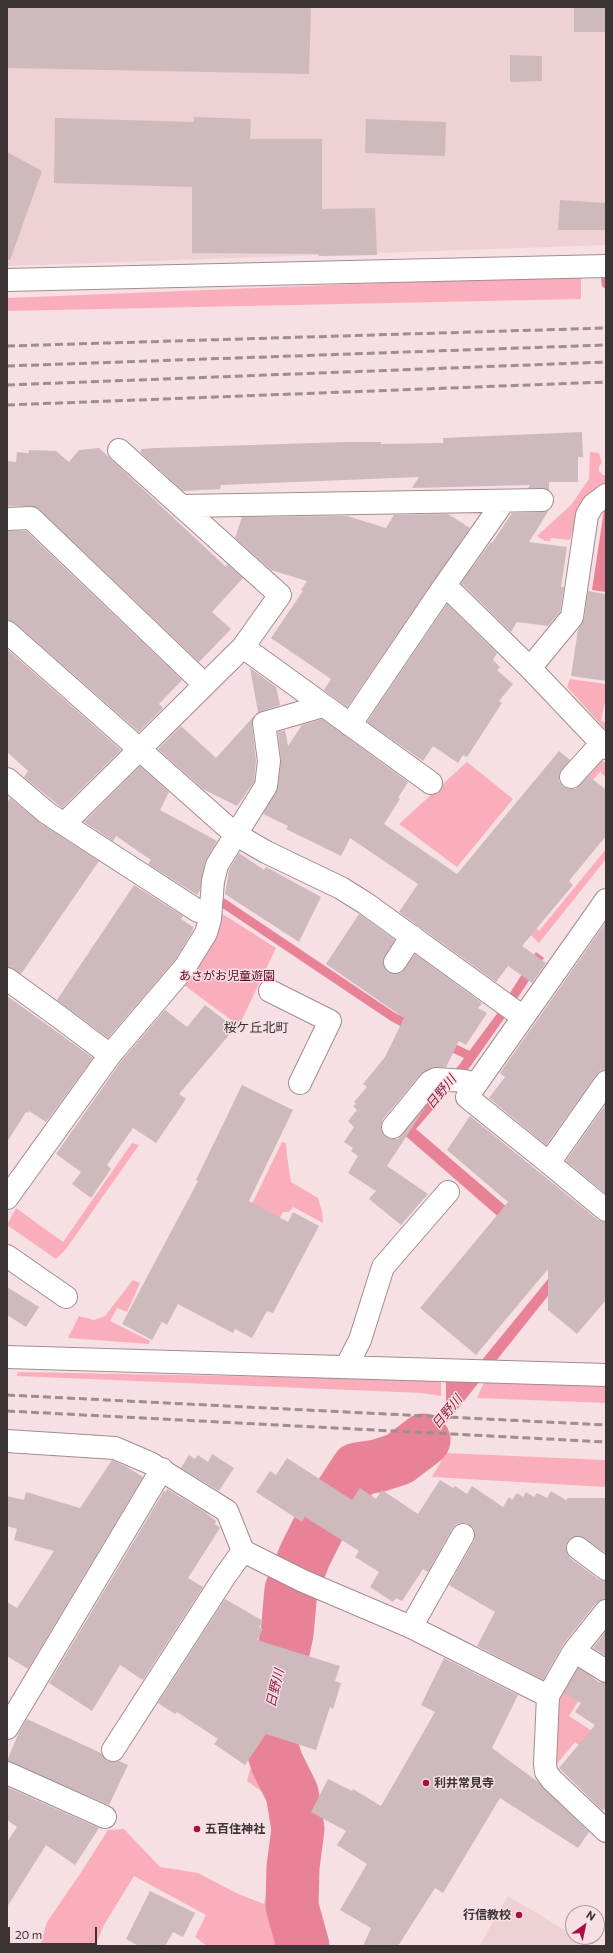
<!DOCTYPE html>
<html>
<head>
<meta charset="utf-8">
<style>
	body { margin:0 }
	#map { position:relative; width:613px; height:1953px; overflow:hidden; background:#f6e0e3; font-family:Commissioner,sans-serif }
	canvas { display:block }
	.frame { position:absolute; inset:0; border:8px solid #3c3335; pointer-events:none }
	.north { position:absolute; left:565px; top:1905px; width:40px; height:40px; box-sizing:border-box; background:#f6e0e3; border:1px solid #ac9b9d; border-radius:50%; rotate:33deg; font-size:11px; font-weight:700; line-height:16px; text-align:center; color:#3c3335 }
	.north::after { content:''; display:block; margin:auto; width:14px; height:18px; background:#a50e47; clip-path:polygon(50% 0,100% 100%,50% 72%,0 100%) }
	.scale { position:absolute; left:8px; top:1927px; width:89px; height:18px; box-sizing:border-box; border:2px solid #3c3335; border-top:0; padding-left:5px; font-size:12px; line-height:14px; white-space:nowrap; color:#3c3335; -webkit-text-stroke:3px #f6e0e3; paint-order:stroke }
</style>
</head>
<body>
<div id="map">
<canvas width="613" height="1953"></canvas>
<div class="frame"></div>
<div class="north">N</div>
<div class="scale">20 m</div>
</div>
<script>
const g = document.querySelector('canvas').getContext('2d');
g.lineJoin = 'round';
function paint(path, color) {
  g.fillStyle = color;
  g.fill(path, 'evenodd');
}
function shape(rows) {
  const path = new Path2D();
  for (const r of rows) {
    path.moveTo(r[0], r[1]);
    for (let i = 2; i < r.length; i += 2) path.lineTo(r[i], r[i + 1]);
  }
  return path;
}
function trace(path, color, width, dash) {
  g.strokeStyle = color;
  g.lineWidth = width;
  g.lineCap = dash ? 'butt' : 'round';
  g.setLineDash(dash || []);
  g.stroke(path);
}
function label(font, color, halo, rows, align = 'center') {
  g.font = font + ' Commissioner,"Noto Sans JP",sans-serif';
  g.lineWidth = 3;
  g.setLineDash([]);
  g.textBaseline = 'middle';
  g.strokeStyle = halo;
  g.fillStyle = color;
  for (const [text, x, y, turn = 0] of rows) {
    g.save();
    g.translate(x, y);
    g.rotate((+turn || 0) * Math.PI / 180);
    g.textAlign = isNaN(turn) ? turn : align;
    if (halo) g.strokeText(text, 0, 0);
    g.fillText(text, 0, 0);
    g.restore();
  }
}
paint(shape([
	[7,7,606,7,606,245,7,266],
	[508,1896,573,1935,573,1937,577,1937,592,1946,479,1946]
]), '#eed1d5');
paint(shape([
	[581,275,581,299,7,311,7,298],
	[590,452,599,453,602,463,599,466,599,471,603,475,606,475,606,486,576,517,570,540,551,538,550,541,545,541,537,536,571,505,589,479],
	[570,679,606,684,606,697,601,721,606,722,606,730,567,687],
	[602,760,606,764,606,777,600,772,590,783,581,779,585,774,588,776],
	[467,762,513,799,457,867,399,824],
	[606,849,606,859,539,943,462,868,466,864,539,931],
	[221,913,276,948,239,1026,184,985],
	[282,1142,286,1143,287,1156,291,1182,318,1198,322,1212,323,1223,293,1207,289,1212,283,1212,278,1221,251,1206],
	[132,1143,139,1145,66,1249,56,1259,7,1225,16,1208,63,1242],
	[133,1280,140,1283,127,1312,117,1308,110,1321,150,1341,149,1344,68,1338,79,1316,94,1320,105,1316],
	[18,1372,441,1380,441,1396,422,1393,17,1376],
	[485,1380,606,1386,606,1403,477,1398],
	[446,1453,606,1460,606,1487,432,1477],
	[575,1666,594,1676,569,1716,606,1740,602,1763,575,1742,556,1765,555,1699],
	[259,1756,273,1774,285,1800,288,1840,283,1887,283,1917,293,1946,207,1946,195,1937,206,1915,134,1876,104,1925,95,1946,40,1946,47,1922,80,1874,108,1830,124,1829,160,1867,198,1873,236,1893,264,1904,273,1867,275,1816,264,1793,247,1781,250,1770]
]), '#faaebb');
paint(shape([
	[604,510,606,511,606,592,592,590],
	[536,952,544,958,501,1023,470,1067,416,1129,572,1263,571,1267,496,1361,482,1360,557,1268,401,1132,459,1065,496,1015],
	[446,1381,480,1381,428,1446,406,1465,363,1474,352,1465,358,1460,381,1460,413,1437,441,1412,446,1406]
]), '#e88397');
trace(shape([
	[605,266,606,284],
	[223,903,393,1017,412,1027],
	[445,1044,470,1056]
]), '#e88397', 9);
trace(shape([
	[303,1946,292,1906,293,1867,298,1829,292,1793,277,1763,270,1741,268,1719,287,1634,291,1590,305,1555,319,1527,357,1469,377,1466,399,1459,424,1440]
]), '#e88397', 53);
paint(shape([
	[7,7,311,7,309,74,7,68],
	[574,7,606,7,606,32,574,32],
	[510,55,542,56,542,81,510,82],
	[194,117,251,119,250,139,322,139,322,209,375,208,377,255,319,256,318,254,192,253,192,187,54,183,55,118,194,122],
	[366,119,446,122,445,156,365,153],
	[7,152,42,171,10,260,7,259],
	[560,200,606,203,606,230,558,230],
	[582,432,583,457,578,457,578,482,549,482,549,490,542,488,528,488,530,485,412,488,419,477,221,485,220,489,183,491,141,453,141,449,156,448,345,442,381,442,381,444,443,443,443,438],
	[99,448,226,567,227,564,243,578,212,612,231,629,199,662,39,509,31,506,7,506,7,461,16,462,17,452,29,453,29,450,56,451,69,462,79,450],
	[549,510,529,542,567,547,561,587,564,587,560,612,548,626,517,622,511,632,461,583,491,542,492,543,512,513,542,512],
	[448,514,470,528,347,707,324,690,331,679,271,638,303,591,301,590,307,581,271,570,235,538,242,517,347,516,386,528,394,515],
	[7,531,26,531,182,680,159,704,163,708,139,732,15,623,7,620],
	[588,591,606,594,606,681,571,676,578,630,584,619],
	[447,604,497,653,493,660,500,667,497,670,513,684,499,701,502,703,467,757,463,755,458,763,433,746,423,761,367,722],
	[7,649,121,750,62,808,24,777,28,771,7,752],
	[250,668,276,687,280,705,257,713,258,712],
	[254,716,252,725,256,761,254,782,237,806,203,789,158,749,181,726,216,758],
	[322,719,408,782,398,798,400,799,384,824,457,874,559,751,570,760,559,774,559,781,563,786,569,789,575,789,589,776,606,790,606,836,569,881,573,885,522,946,546,963,532,983,508,966,496,982,399,912,418,884,350,838,341,856,286,829,288,826,263,814,278,787,281,760,278,732,285,730,288,746,302,725],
	[140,766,169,792,160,810,217,841,205,862,200,890,197,895,148,864,151,860,116,836,113,841,84,822],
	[10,798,40,823,99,861,21,974,7,967,7,803],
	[239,853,264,870,266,867,321,897,299,942,225,894,229,870],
	[134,885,183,916,181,919,193,927,193,930,175,960,108,1038,57,1000],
	[359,914,395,940,383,961,384,967,388,972,394,974,401,973,415,954,482,1003,478,1008,487,1013,466,1045,459,1041,446,1067,431,1068,421,1074,383,1119,381,1125,381,1131,385,1136,391,1139,398,1139,427,1105,387,1166,428,1194,401,1225,369,1199,376,1191,348,1173,358,1156,351,1151,353,1148,344,1142,354,1127,348,1121,357,1110,353,1106,356,1104,354,1102,367,1087,363,1084,385,1057,404,1018,326,964],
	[606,922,606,1070,600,1071,596,1075,546,1145,489,1098,505,1077,500,1073],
	[7,996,93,1058,46,1122,29,1111,28,1113,26,1112,7,1142],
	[205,1005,235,1028,179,1094,186,1099,156,1143,133,1128,107,1165,111,1169,91,1198,72,1184,81,1172,56,1154,120,1063,165,1010,187,1027],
	[242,1085,293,1110,249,1201,288,1222,293,1212,319,1226,273,1313,267,1311,252,1338,235,1329,233,1333,178,1304,167,1325,162,1322,152,1340,122,1324,198,1181,196,1180],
	[606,1104,606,1194,566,1161],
	[470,1116,598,1220,606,1222,606,1300,577,1334,548,1310,548,1269,476,1355,420,1308,508,1202,447,1150],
	[7,1287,39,1307,26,1327,7,1315],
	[212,1454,234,1468,219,1491,181,1468,189,1455,195,1459,198,1455,208,1462],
	[287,1458,352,1500,360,1488,376,1499,382,1490,418,1514,440,1480,453,1488,455,1486,467,1494,472,1486,503,1507,509,1497,512,1500,517,1493,523,1497,526,1492,534,1497,537,1493,547,1498,551,1491,566,1500,568,1498,606,1498,606,1553,580,1536,573,1537,568,1541,566,1547,567,1553,570,1558,598,1579,606,1581,606,1599,596,1603,564,1643,543,1680,477,1646,495,1612,449,1585,474,1541,475,1535,474,1529,469,1524,462,1523,456,1524,452,1529,428,1572,423,1569,402,1601,396,1598,393,1602,370,1587,379,1572,355,1557,359,1551,305,1517,302,1522,256,1492,270,1471,276,1475],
	[112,1460,127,1467,143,1477,28,1669,7,1656,7,1602,17,1608,54,1551,14,1540,17,1529,7,1526,7,1496,24,1500,26,1492,80,1508],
	[167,1489,205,1512,216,1521,215,1524,220,1528,188,1578,203,1587,143,1680,120,1665,92,1711,49,1683,164,1491,165,1492],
	[225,1599,263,1621,259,1627,263,1629,257,1640,340,1666,335,1681,341,1683,333,1709,330,1707,316,1750,266,1734,245,1765,214,1744,218,1739,177,1712,175,1714,158,1703],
	[606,1631,606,1656,593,1648],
	[444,1658,518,1695,492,1748,538,1782,589,1832,578,1848,500,1798,443,1893,435,1888,398,1946,363,1946,371,1928,340,1910,367,1864,337,1845,346,1831,311,1812,328,1779,352,1791,353,1789,381,1806,435,1712,421,1705],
	[578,1668,599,1682,606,1683,606,1806,603,1811,559,1768,595,1725,575,1712,581,1703,564,1693],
	[27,1719,101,1753,107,1761,113,1762,119,1761,128,1765,109,1805,7,1761,19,1732],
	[7,1787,99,1828,75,1865,46,1845,7,1907,7,1842,17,1827,7,1820],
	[150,1891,195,1913,183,1937,173,1932,165,1946,139,1946,126,1939]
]), '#ceb9bc');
const minor = shape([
	[7,280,606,266],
	[504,501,445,585,530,668,606,748],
	[181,506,542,500],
	[7,519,31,518,204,684],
	[7,632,235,834,266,852,341,888,365,903,523,1017],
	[243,647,431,783],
	[530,668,572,617,587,515,593,505,606,495],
	[350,725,445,585],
	[571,777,602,743],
	[7,779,47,813,198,911],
	[64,824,243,647,280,595,119,450],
	[606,900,467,1097,549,1163,606,1082],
	[395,962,412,936],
	[7,979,58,1016,110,1055,7,1198],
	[270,991,330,1021,300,1083],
	[110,1055,185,967,206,933,210,919,213,881,217,865,266,786,269,761,264,723,323,706],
	[393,1127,430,1082,436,1079,465,1081,476,1084],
	[549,1163,606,1210],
	[7,1256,66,1297],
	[7,1357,606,1375],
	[346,1367,360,1340,383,1267,448,1192],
	[7,1441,115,1448,150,1463,227,1511,243,1551,303,1581,411,1627,548,1696],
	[578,1548,606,1569],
	[606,1611,574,1651,548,1696,545,1764,546,1772,552,1780,606,1831],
	[411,1627,463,1535],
	[574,1651,606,1671],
	[7,1728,162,1469],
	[113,1750,225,1576,243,1551],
	[7,1773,105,1817]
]);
trace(minor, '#a18c8f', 24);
trace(minor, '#fff', 22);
trace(shape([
	[7,346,606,328],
	[7,366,606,345],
	[7,385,606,362],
	[7,405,606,382],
	[7,1395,606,1425],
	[7,1411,606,1442]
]), '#9e8e90', 3, [8, 4]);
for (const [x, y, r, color] of [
	[426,1783,4,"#a50e47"],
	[197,1829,4,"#a50e47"],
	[519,1915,4,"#a50e47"]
]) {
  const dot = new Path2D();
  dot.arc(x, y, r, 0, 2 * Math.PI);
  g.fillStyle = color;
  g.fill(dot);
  trace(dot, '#f6e0e3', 1.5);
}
label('12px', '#610326', '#f6e0e3', [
	["あさがお児童遊園",227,976]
]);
label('bold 12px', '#3c3335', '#f6e0e3', [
	["利井常見寺",434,1783],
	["五百住神社",205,1829],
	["行信教校",511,1915,"right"]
], 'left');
label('13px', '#3c3335', '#f6e0e3', [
	["桜ケ丘北町",256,1028]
]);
label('italic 13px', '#921a41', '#f6e0e3', [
	["日野川",441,1092,-51],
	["日野川",447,1412,-51],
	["日野川",275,1688,-77]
]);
</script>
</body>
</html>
